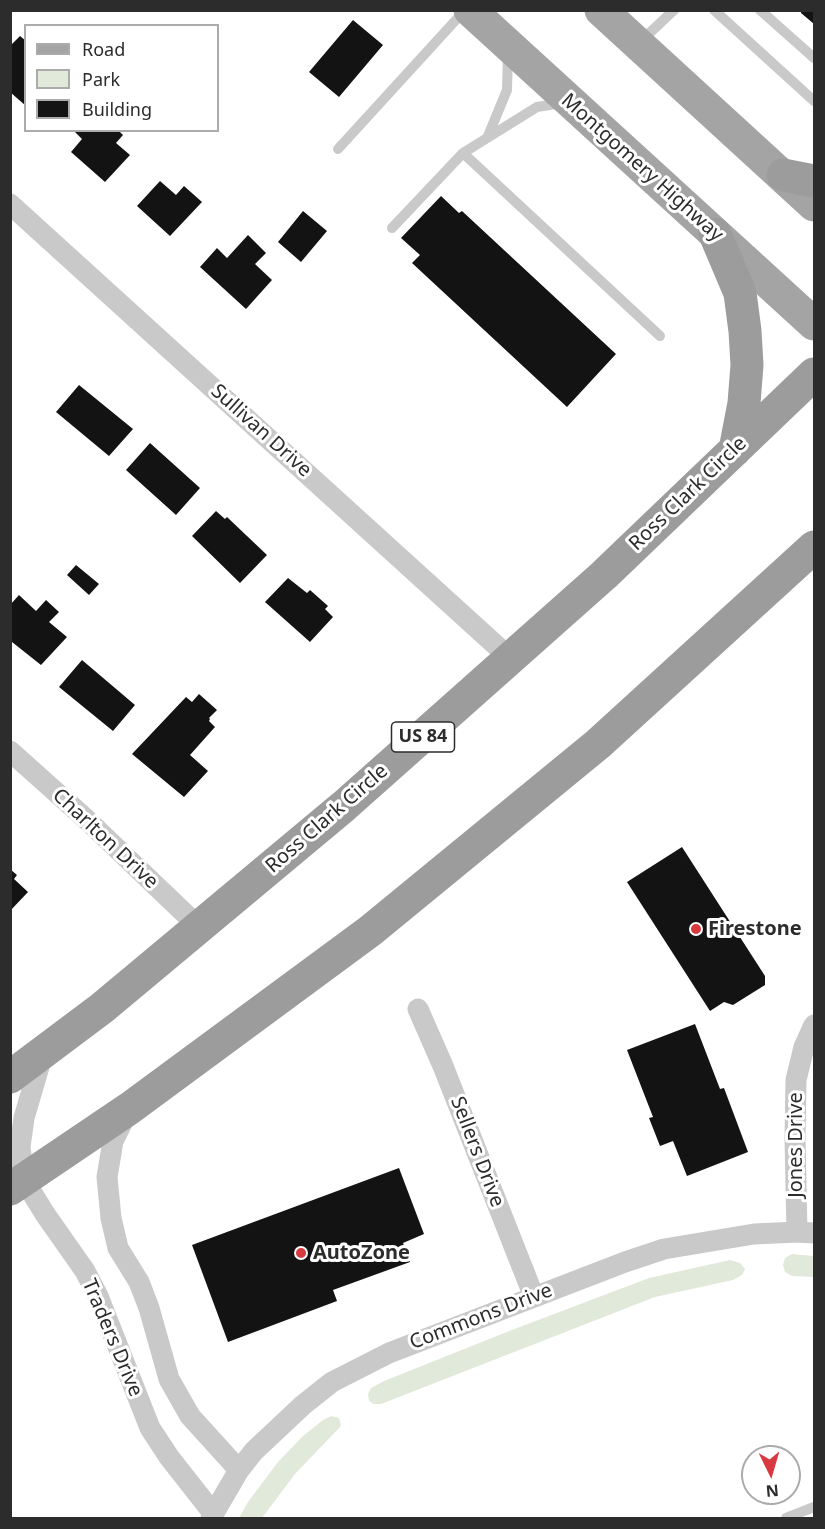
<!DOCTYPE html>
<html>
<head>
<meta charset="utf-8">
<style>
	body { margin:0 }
	#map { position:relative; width:825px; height:1529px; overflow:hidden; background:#fff; font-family:"Noto Sans",sans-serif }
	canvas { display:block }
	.frame { position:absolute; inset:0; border:12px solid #2c2c2c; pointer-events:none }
	.legend { position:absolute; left:24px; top:24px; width:195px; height:108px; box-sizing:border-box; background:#fff; border:2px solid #ababab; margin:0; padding:8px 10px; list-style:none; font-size:18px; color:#2c2c2c }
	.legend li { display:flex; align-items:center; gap:12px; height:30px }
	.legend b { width:30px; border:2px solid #ababab }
	.north { position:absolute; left:741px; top:1445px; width:60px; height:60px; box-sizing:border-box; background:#fff; border:2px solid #ababab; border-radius:50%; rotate:175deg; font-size:16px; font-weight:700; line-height:24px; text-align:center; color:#2c2c2c }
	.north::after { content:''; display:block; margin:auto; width:21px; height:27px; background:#d8393f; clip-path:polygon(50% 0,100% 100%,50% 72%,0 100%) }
</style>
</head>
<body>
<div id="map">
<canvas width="825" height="1529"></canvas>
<div class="frame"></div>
<ul class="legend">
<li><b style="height:8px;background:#a4a4a4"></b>Road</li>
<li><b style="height:16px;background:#e1e9da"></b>Park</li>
<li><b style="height:16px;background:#131313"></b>Building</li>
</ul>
<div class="north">N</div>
</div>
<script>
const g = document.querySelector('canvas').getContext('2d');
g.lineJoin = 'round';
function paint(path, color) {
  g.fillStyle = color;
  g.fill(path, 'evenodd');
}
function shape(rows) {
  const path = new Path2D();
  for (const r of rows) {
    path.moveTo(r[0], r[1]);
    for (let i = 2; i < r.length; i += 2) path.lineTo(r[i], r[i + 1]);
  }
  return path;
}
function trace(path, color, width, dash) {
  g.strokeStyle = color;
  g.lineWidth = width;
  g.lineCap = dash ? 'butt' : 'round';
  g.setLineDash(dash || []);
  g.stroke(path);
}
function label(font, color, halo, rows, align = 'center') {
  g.font = font + ' "Noto Sans",sans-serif';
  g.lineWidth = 6;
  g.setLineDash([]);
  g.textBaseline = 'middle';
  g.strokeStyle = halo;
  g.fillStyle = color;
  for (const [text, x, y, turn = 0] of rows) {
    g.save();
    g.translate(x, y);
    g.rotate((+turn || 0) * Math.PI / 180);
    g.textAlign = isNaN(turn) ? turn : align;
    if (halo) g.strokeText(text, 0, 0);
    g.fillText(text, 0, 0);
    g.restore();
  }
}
paint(shape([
	[792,1254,814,1256,814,1277,792,1276,785,1272,783,1265,785,1258],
	[730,1260,740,1263,745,1269,742,1275,733,1280,655,1297,381,1404,374,1404,369,1401,368,1394,371,1388,384,1381,512,1330,649,1278],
	[331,1416,339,1418,341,1426,295,1474,262,1518,239,1518,248,1502,278,1462,303,1436,323,1420]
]), '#e1e9da');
paint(shape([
	[801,10,814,10,814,24,801,13],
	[353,20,383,45,339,97,309,72],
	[20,36,26,41,26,106,10,92,10,46],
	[73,130,118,130,123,135,116,143,130,155,105,182,71,152,82,139],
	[160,181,176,195,184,186,202,202,170,236,137,206],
	[441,196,459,213,462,211,616,354,567,407,412,263,420,255,401,238],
	[303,211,327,231,301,262,278,242],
	[248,235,266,253,255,264,272,280,246,309,200,267,217,248,227,258],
	[79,385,133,429,109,456,56,412],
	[150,443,200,488,176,515,126,470],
	[216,511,225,519,227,517,267,555,240,583,192,536],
	[76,565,99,584,89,595,67,575],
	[288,578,307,593,310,590,328,606,325,609,333,617,310,642,265,602],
	[19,595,36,611,46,600,59,612,49,622,67,637,41,665,12,642,10,605],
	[82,660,135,705,113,731,59,687],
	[199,694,217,710,209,718,210,719,209,721,215,727,190,755,208,771,184,797,132,754,186,697,192,702],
	[682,847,765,976,765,985,733,1005,724,1002,710,1011,627,882],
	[10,869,17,875,14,879,28,892,10,911],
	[695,1024,720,1089,724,1088,748,1152,687,1176,673,1141,660,1146,649,1118,653,1117,627,1050],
	[399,1168,424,1234,403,1243,410,1262,333,1290,337,1301,228,1342,192,1245]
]), '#131313');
trace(shape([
	[714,10,814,101],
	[760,10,814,58],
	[640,42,674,10],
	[488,136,507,90,508,53],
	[338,149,465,10],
	[463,153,660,336],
	[392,228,463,153,537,107,562,103],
	[786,1518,814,1507]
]), '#c9c9c9', 10);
trace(shape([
	[10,204,511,659],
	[10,751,86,819,199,927],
	[418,1009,443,1066,534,1297],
	[43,1053,24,1118,20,1147,24,1180,45,1214,85,1271,98,1296,150,1428,169,1457,213,1513],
	[126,1115,113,1141,107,1177,111,1218,118,1248,139,1282,149,1308,169,1379,190,1416,239,1470],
	[797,1232,795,1139,796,1080,804,1047,814,1025],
	[211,1518,239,1470,254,1451,303,1405,332,1382,389,1353,625,1262,664,1249,754,1234,797,1232,814,1233]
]), '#c9c9c9', 21);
trace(shape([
	[470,10,814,324],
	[601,10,814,205]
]), '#a4a4a4', 33);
trace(shape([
	[783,175,814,181],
	[715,234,740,293,745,331,747,365,744,403,735,450],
	[10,1077,102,1008,344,806,604,575,814,374],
	[10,1189,130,1108,370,931,598,744,814,547]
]), '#9c9c9c', 33);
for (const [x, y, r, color] of [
	[696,929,6,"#d8393f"],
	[301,1253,6,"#d8393f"]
]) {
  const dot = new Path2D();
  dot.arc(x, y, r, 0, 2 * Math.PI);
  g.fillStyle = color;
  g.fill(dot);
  trace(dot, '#fff', 2);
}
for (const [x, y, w] of [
	[423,737,63]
]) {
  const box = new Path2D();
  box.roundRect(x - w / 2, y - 15, w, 30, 4.5);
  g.fillStyle = '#fff';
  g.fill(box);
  trace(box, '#2c2c2c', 1.5);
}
label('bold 18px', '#2c2c2c', null, [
	["US 84",423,737]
]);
label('20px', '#2c2c2c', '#fff', [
	["Montgomery Highway",642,168,42],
	["Sullivan Drive",261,431,42],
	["Ross Clark Circle",688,494,-44],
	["Ross Clark Circle",327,819,-41],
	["Charlton Drive",105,839,43],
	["Jones Drive",796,1145,-90],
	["Sellers Drive",477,1152,69],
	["Commons Drive",481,1317,-21],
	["Traders Drive",112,1338,67]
]);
label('bold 20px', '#2c2c2c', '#fff', [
	["Firestone",708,929],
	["AutoZone",313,1253]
], 'left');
</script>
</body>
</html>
